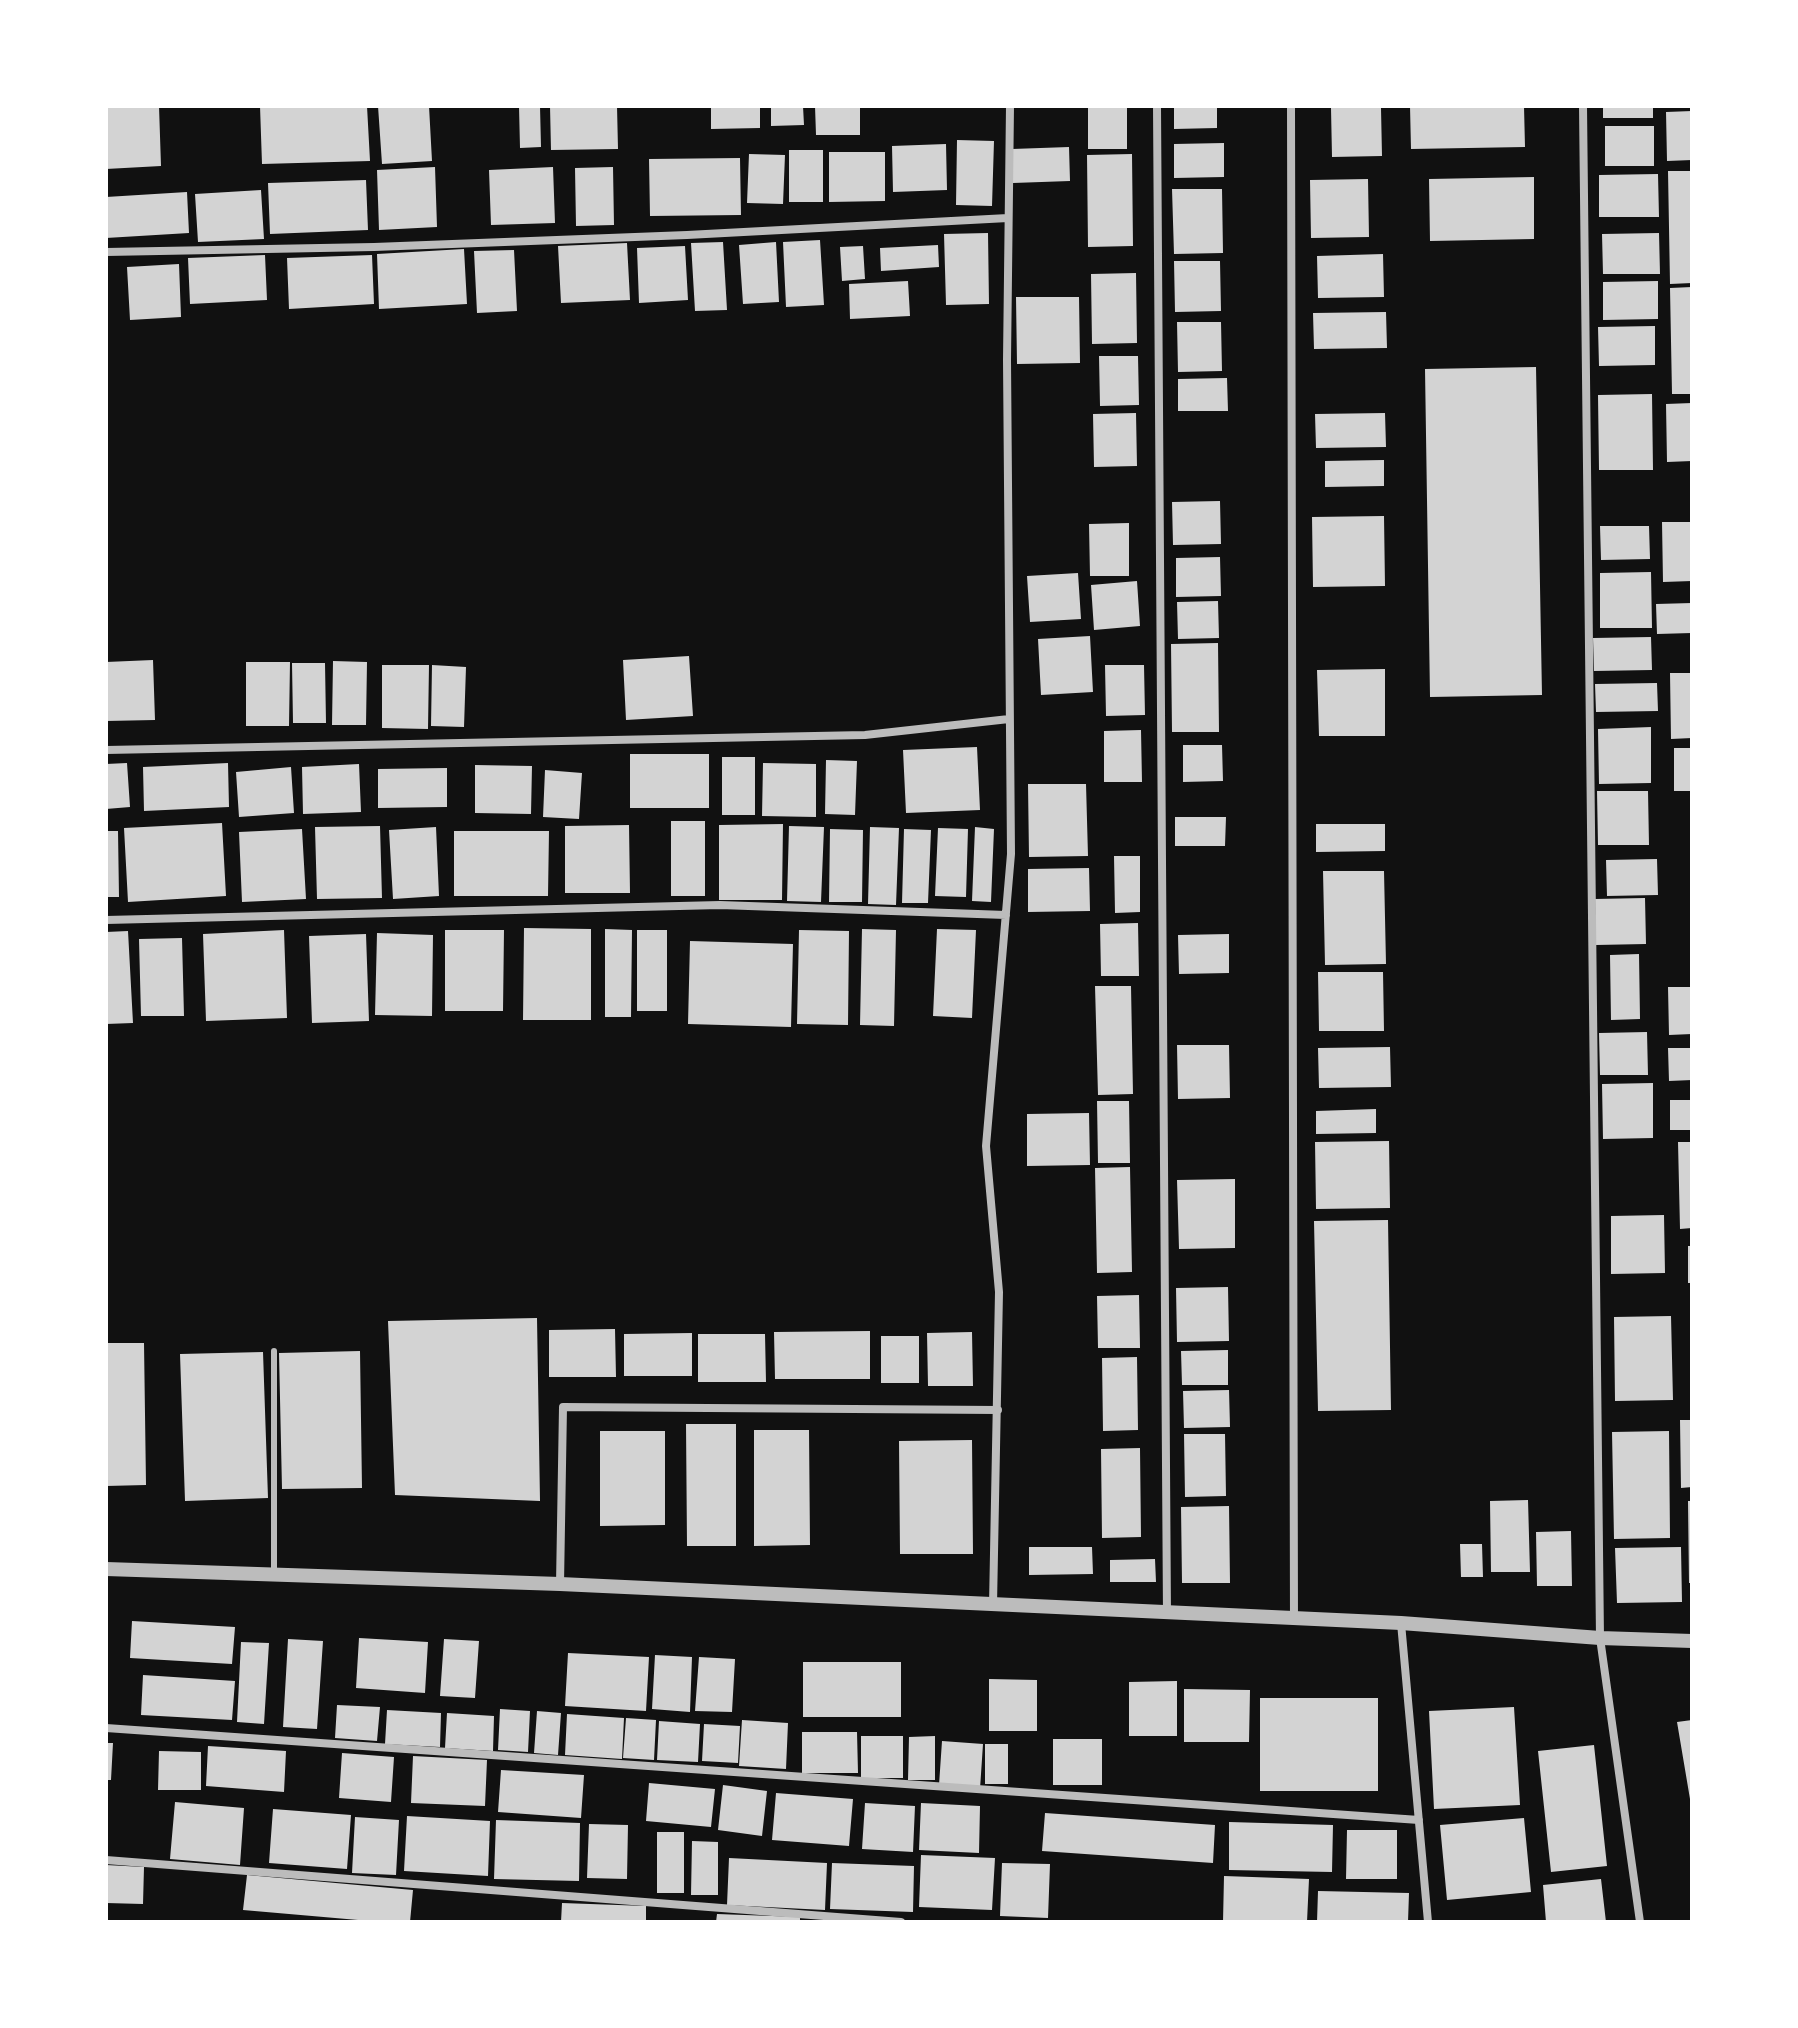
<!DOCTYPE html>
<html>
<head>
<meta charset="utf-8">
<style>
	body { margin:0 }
	#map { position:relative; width:1798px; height:2028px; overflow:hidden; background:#111; font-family:Barlow,sans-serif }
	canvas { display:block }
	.frame { position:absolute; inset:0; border:108px solid #fff; pointer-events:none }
</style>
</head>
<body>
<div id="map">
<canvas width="1798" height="2028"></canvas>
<div class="frame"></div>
</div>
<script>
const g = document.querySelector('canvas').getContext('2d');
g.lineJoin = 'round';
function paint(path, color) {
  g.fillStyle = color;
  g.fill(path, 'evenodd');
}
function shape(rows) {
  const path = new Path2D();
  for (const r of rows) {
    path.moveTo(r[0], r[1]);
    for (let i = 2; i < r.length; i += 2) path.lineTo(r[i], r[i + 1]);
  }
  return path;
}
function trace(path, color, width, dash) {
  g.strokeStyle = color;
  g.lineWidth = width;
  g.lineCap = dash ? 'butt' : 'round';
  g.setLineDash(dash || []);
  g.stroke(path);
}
paint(shape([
	[106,106,159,106,161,166,106,169],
	[260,106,367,106,370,161,262,164],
	[378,106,429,106,432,161,382,164],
	[519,106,540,106,541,147,520,148],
	[550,106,617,106,618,149,551,150],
	[711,106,760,106,760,128,711,129],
	[771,106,803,106,804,125,771,126],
	[815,106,860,106,860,135,816,135],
	[1088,106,1127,106,1127,149,1088,149],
	[1174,106,1217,106,1217,128,1174,129],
	[1410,106,1524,106,1525,147,1411,149],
	[1603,106,1653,106,1653,118,1603,118],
	[1331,108,1381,108,1382,156,1332,157],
	[1692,111,1692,160,1667,161,1666,112],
	[1605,126,1654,126,1654,166,1605,166],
	[957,140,994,141,992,206,956,205],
	[1224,143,1224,177,1174,178,1174,144],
	[946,144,947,190,893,192,892,146],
	[1069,147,1070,181,1013,183,1012,149],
	[789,150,823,150,823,202,789,202],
	[829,152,885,152,885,201,829,202],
	[749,154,785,155,783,204,747,203],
	[1132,154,1133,246,1088,247,1087,155],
	[740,158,741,215,650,216,649,159],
	[435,167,437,227,379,230,377,170],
	[553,167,555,223,491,225,489,170],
	[613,167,614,225,576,226,575,168],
	[1668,171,1692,171,1692,283,1670,284],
	[1658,174,1659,217,1599,217,1599,175],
	[1534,177,1534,239,1430,241,1429,179],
	[1368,179,1369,237,1311,238,1310,180],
	[366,180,368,230,270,234,268,183],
	[1172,189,1222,189,1223,253,1174,254],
	[261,190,264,239,198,242,195,194],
	[187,192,189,233,106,238,106,197],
	[988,233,989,304,946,305,944,234],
	[1659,233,1660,274,1603,274,1602,234],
	[820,240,824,305,786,307,783,242],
	[723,242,727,310,695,311,691,243],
	[776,242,779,302,743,304,739,245],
	[627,243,630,300,561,303,558,246],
	[938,245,939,267,881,271,880,248],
	[685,246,688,300,639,303,637,248],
	[863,246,865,279,842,281,840,247],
	[464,249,467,304,379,309,377,254],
	[514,250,517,311,477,313,474,251],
	[1383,254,1384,297,1318,298,1317,256],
	[265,255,267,300,190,304,188,258],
	[372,255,374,304,289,309,287,258],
	[1174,261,1220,261,1221,311,1175,312],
	[179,264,181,317,130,320,127,267],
	[1136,273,1137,343,1092,344,1091,274],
	[908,281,910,316,850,319,849,284],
	[1658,281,1658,319,1603,320,1603,282],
	[1692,287,1692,394,1672,394,1670,288],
	[1016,297,1079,297,1080,363,1017,364],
	[1386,312,1387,348,1314,349,1313,313],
	[1177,322,1221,322,1222,371,1178,372],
	[1655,326,1655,365,1599,366,1598,327],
	[1099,356,1138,356,1139,405,1100,406],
	[1536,367,1542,695,1430,697,1425,369],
	[1227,378,1228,411,1178,411,1178,379],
	[1652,394,1653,470,1599,470,1598,395],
	[1692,403,1692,461,1667,462,1666,404],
	[1136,413,1137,466,1094,467,1093,414],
	[1385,413,1386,447,1316,448,1315,414],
	[1384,460,1384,486,1325,487,1325,461],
	[1220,501,1221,544,1173,545,1172,502],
	[1384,516,1385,586,1313,587,1312,517],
	[1662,522,1692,522,1692,581,1663,582],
	[1129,523,1129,576,1090,576,1089,524],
	[1600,526,1649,526,1650,559,1601,560],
	[1220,557,1221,596,1176,597,1176,558],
	[1651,572,1652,628,1600,628,1600,573],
	[1078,573,1081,619,1030,622,1027,576],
	[1137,581,1140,626,1094,630,1091,585],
	[1218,601,1219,638,1178,639,1177,602],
	[1692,603,1692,633,1657,634,1656,604],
	[1090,636,1093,692,1041,695,1038,639],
	[1651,637,1652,670,1594,671,1593,638],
	[1218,643,1219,732,1172,732,1171,644],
	[689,656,693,716,626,720,623,660],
	[153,660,155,720,106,721,106,662],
	[333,661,367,662,366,725,332,725],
	[246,662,290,662,289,726,246,726],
	[292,663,325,663,326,723,293,723],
	[382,665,429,665,428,729,382,728],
	[432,665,466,667,464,727,431,726],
	[1105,665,1144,665,1145,715,1106,716],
	[1385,669,1385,736,1319,736,1317,670],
	[1670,673,1692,673,1692,738,1671,739],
	[1657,683,1658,711,1596,712,1595,684],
	[1651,727,1651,783,1599,784,1598,729],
	[1141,730,1142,782,1104,782,1104,731],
	[1183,745,1222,745,1223,781,1183,782],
	[977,747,980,810,906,813,903,750],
	[1674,748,1692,748,1692,791,1674,791],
	[630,754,709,754,709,808,630,808],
	[722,757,755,757,755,815,722,815],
	[826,760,857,761,855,815,825,814],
	[127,763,130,807,106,809,106,764],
	[228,763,229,807,144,811,143,767],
	[763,763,816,764,816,817,762,816],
	[359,764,361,812,303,814,302,767],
	[475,765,532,766,531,814,475,813],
	[291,767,294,813,239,817,236,772],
	[447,768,447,807,378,808,378,769],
	[545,770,582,773,579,819,543,817],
	[1028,784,1086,784,1088,856,1029,857],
	[1597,791,1648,791,1649,845,1598,845],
	[1175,817,1226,817,1225,846,1175,846],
	[671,821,705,821,705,896,671,896],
	[222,823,226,896,128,902,124,828],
	[783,824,782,900,719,900,719,825],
	[1316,824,1385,824,1385,851,1316,852],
	[629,825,630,893,565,893,565,826],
	[380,826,382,898,317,899,315,827],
	[789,826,824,827,821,902,787,901],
	[436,827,439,896,393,899,389,830],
	[870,827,899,828,896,905,868,904],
	[975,827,994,829,991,902,972,901],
	[938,828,968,829,966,897,935,896],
	[302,829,306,899,242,902,239,832],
	[830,829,863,830,862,902,829,902],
	[904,829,931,830,928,903,902,903],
	[106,831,118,831,119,897,106,897],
	[454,831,549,831,548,896,454,896],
	[1114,856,1140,856,1140,912,1115,913],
	[1657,859,1658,895,1607,896,1606,860],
	[1089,868,1090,911,1028,912,1028,869],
	[1323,871,1384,871,1386,964,1325,965],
	[1645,898,1646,944,1596,945,1595,899],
	[1138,923,1139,976,1101,976,1100,924],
	[524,928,591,929,591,1020,523,1020],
	[605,929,632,930,631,1017,605,1017],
	[862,929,896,930,894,1026,860,1025],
	[937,929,976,930,972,1018,933,1016],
	[284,930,287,1018,206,1021,203,934],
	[445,930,504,930,503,1011,445,1011],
	[637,930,667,930,667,1011,637,1011],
	[799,930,849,931,848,1025,797,1024],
	[128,931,133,1023,106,1024,106,932],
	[377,933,433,935,432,1016,375,1015],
	[366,934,369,1021,312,1023,309,936],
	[1229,934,1229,973,1179,974,1178,935],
	[182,938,184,1016,141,1016,139,939],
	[690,941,793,944,791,1027,688,1024],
	[1639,954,1640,1019,1611,1020,1610,955],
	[1318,972,1383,972,1384,1031,1319,1031],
	[1095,986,1131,986,1133,1094,1098,1095],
	[1668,987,1692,987,1692,1034,1669,1035],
	[1647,1032,1648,1075,1600,1075,1599,1033],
	[1177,1045,1229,1045,1230,1098,1178,1099],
	[1390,1047,1391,1087,1319,1088,1318,1048],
	[1668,1048,1692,1048,1692,1080,1669,1081],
	[1653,1083,1653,1138,1603,1139,1602,1084],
	[1670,1100,1692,1100,1692,1130,1670,1130],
	[1097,1101,1129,1101,1130,1163,1098,1163],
	[1376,1109,1376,1133,1316,1134,1316,1111],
	[1089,1113,1090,1165,1027,1166,1027,1114],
	[1389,1141,1390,1208,1316,1209,1315,1142],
	[1678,1142,1692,1142,1692,1228,1680,1229],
	[1130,1167,1132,1272,1097,1273,1095,1168],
	[1235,1179,1235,1248,1179,1249,1177,1180],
	[1664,1215,1665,1273,1611,1274,1611,1216],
	[1388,1220,1391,1410,1318,1411,1314,1221],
	[1688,1246,1692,1246,1692,1283,1688,1283],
	[1228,1287,1229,1341,1177,1342,1176,1288],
	[1139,1295,1140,1348,1098,1348,1097,1296],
	[1671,1316,1673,1400,1615,1401,1614,1317],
	[537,1318,540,1501,395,1495,388,1321],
	[615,1329,616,1377,549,1377,549,1330],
	[870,1331,870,1379,775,1379,774,1332],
	[972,1332,973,1386,928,1386,927,1333],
	[692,1333,692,1376,624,1376,624,1334],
	[698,1334,765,1334,766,1382,698,1382],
	[881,1336,919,1336,919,1383,881,1383],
	[106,1343,144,1343,146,1485,106,1486],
	[1228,1350,1228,1385,1182,1385,1181,1351],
	[360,1351,362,1488,282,1489,279,1353],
	[263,1352,268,1498,185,1501,180,1354],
	[1137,1357,1138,1430,1103,1431,1102,1358],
	[1229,1390,1230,1427,1184,1428,1183,1391],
	[1680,1420,1692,1420,1692,1487,1681,1488],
	[686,1424,736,1424,736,1546,687,1546],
	[754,1430,809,1430,810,1545,754,1546],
	[600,1431,665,1431,665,1525,600,1526],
	[1669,1431,1670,1538,1614,1539,1612,1432],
	[1184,1434,1225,1434,1226,1496,1185,1497],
	[972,1440,973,1554,900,1554,899,1441],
	[1140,1448,1141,1537,1102,1538,1101,1449],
	[1528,1500,1530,1572,1491,1572,1490,1501],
	[1688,1501,1692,1501,1692,1583,1689,1583],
	[1229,1506,1230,1583,1182,1583,1181,1507],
	[1571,1531,1572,1586,1537,1586,1536,1532],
	[1460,1544,1482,1544,1483,1577,1461,1577],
	[1029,1547,1092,1547,1093,1574,1029,1575],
	[1681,1547,1682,1602,1617,1603,1615,1548],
	[1155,1559,1156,1582,1110,1582,1110,1560],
	[132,1621,235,1627,232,1664,130,1658],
	[359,1638,428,1642,425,1693,356,1688],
	[288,1639,323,1641,317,1729,283,1727],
	[444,1639,479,1641,475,1698,440,1696],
	[241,1642,269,1643,264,1724,237,1722],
	[568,1653,649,1657,646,1711,565,1706],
	[655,1655,692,1657,690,1712,652,1709],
	[699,1657,735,1659,732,1712,695,1711],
	[803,1662,901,1662,901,1717,803,1717],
	[143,1675,235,1681,232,1720,141,1715],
	[989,1679,1037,1680,1037,1731,989,1731],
	[1177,1681,1177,1736,1129,1736,1129,1682],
	[1184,1689,1250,1690,1249,1742,1184,1742],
	[1260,1698,1378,1698,1378,1791,1260,1791],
	[337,1705,380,1707,377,1741,335,1738],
	[1514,1707,1520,1805,1434,1809,1429,1711],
	[500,1709,530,1711,528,1752,498,1750],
	[387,1710,441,1713,440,1747,385,1744],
	[537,1711,561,1713,558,1755,534,1753],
	[447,1713,494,1716,493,1751,445,1748],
	[567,1714,624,1718,622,1759,565,1755],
	[626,1718,656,1720,654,1760,623,1758],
	[742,1720,788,1723,786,1769,739,1766],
	[1692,1720,1692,1799,1690,1799,1677,1722],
	[659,1721,700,1724,698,1762,657,1760],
	[704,1724,740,1726,738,1763,702,1761],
	[802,1732,857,1732,858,1773,802,1773],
	[861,1736,903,1736,903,1778,861,1778],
	[935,1736,935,1780,908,1780,909,1737],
	[1053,1739,1102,1739,1102,1785,1053,1785],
	[942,1741,983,1744,980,1789,939,1785],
	[106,1743,113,1743,111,1780,106,1780],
	[985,1744,1008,1744,1008,1784,985,1784],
	[1594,1745,1607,1866,1551,1872,1538,1751],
	[208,1746,286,1751,284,1792,206,1786],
	[159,1751,201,1752,201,1790,158,1790],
	[342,1753,394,1757,391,1802,339,1798],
	[413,1756,487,1760,485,1806,411,1803],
	[501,1770,584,1775,581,1818,498,1812],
	[649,1783,715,1789,711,1827,646,1821],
	[723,1785,767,1791,762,1836,718,1830],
	[776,1793,853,1799,849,1846,772,1840],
	[175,1802,244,1808,240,1865,170,1859],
	[865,1803,915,1806,913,1852,862,1849],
	[921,1803,980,1806,979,1853,919,1850],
	[273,1809,351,1815,347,1869,269,1863],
	[1045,1813,1215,1825,1213,1863,1042,1851],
	[407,1816,490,1821,488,1876,404,1871],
	[355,1817,399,1820,396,1875,352,1873],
	[1524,1818,1531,1892,1447,1900,1440,1825],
	[496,1820,580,1823,579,1881,494,1879],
	[1229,1822,1333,1825,1332,1872,1229,1870],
	[589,1824,628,1825,627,1879,587,1878],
	[1347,1830,1397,1830,1397,1879,1346,1879],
	[657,1832,684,1832,684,1893,657,1893],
	[692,1841,718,1842,718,1895,691,1895],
	[921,1855,995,1858,992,1910,919,1907],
	[729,1858,827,1863,825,1910,727,1905],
	[832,1863,914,1866,913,1912,830,1909],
	[1002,1863,1050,1864,1048,1918,1000,1916],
	[106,1865,144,1867,143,1904,106,1903],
	[247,1875,413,1890,410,1922,381,1922,243,1910],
	[1224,1876,1309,1879,1307,1922,1223,1922],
	[1601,1879,1606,1922,1546,1922,1543,1885],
	[1318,1891,1409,1893,1408,1922,1317,1922],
	[562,1903,646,1906,646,1922,561,1922],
	[717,1914,800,1917,800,1922,716,1922]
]), '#d3d3d3');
trace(shape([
	[274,1351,274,1575]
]), '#bcbcbc', 6);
trace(shape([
	[1157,106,1167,1613],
	[1291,106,1294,1619],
	[1583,106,1600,1638,1640,1922],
	[106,252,374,247,687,235,1008,218],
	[106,750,865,735,1009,719],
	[106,920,720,905,1006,915],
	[560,1584,563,1407,998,1410],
	[993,1605,999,1292,986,1146,1011,854,1007,360,1010,106],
	[1401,1623,1428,1922],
	[106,1728,1419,1820],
	[106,1860,901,1922]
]), '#bcbcbc', 8);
trace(shape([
	[106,1569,560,1584,1401,1623,1600,1638,1692,1641]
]), '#bcbcbc', 14);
</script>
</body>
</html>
